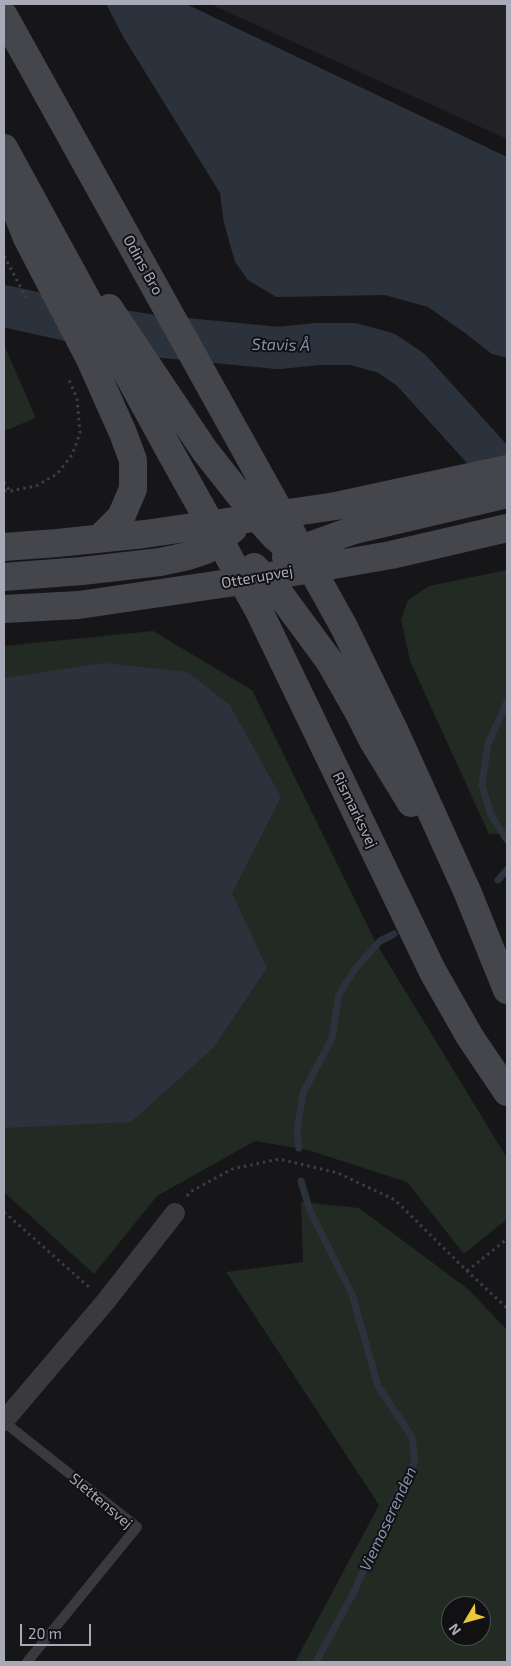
<!DOCTYPE html>
<html>
<head>
<meta charset="utf-8">
<style>
	body { margin:0 }
	#map { position:relative; width:511px; height:1666px; overflow:hidden; background:#161618; font-family:"Exo 2",sans-serif }
	canvas { display:block }
	.frame { position:absolute; inset:0; border:5px solid #a8abb7; pointer-events:none }
	.north { position:absolute; left:441px; top:1596px; width:50px; height:50px; box-sizing:border-box; background:#111113; border:1px solid #4d4f55; border-radius:50%; rotate:233deg; font-size:14px; font-weight:700; line-height:20px; text-align:center; color:#a8abb7 }
	.north::after { content:''; display:block; margin:auto; width:18px; height:22px; background:#ebc83a; clip-path:polygon(50% 0,100% 100%,50% 72%,0 100%) }
	.scale { position:absolute; left:20px; top:1624px; width:71px; height:22px; box-sizing:border-box; border:2px solid #a8abb7; border-top:0; padding-left:6px; font-size:15px; line-height:18px; white-space:nowrap; color:#a8abb7; -webkit-text-stroke:4px #111113; paint-order:stroke }
</style>
</head>
<body>
<div id="map">
<canvas width="511" height="1666"></canvas>
<div class="frame"></div>
<div class="north">N</div>
<div class="scale">20 m</div>
</div>
<script>
const g = document.querySelector('canvas').getContext('2d');
g.lineJoin = 'round';
function paint(path, color) {
  g.fillStyle = color;
  g.fill(path, 'evenodd');
}
function shape(rows) {
  const path = new Path2D();
  for (const r of rows) {
    path.moveTo(r[0], r[1]);
    for (let i = 2; i < r.length; i += 2) path.lineTo(r[i], r[i + 1]);
  }
  return path;
}
function trace(path, color, width, dash) {
  g.strokeStyle = color;
  g.lineWidth = width;
  g.lineCap = dash ? 'butt' : 'round';
  g.setLineDash(dash || []);
  g.stroke(path);
}
function label(font, color, halo, rows, align = 'center') {
  g.font = font + ' "Exo 2",sans-serif';
  g.lineWidth = 4;
  g.setLineDash([]);
  g.textBaseline = 'middle';
  g.strokeStyle = halo;
  g.fillStyle = color;
  for (const [text, x, y, turn = 0] of rows) {
    g.save();
    g.translate(x, y);
    g.rotate((+turn || 0) * Math.PI / 180);
    g.textAlign = isNaN(turn) ? turn : align;
    if (halo) g.strokeText(text, 0, 0);
    g.fillText(text, 0, 0);
    g.restore();
  }
}
paint(shape([
	[210,4,507,4,507,139]
]), '#222225');
paint(shape([
	[4,345,36,418,4,431],
	[507,570,507,834,489,834,410,661,401,619,408,600,429,586],
	[153,631,252,690,376,943,507,1158,507,1219,464,1254,407,1182,308,1150,255,1141,157,1196,94,1274,4,1192,4,646],
	[301,1202,359,1208,468,1289,507,1330,507,1662,295,1662,379,1505,226,1272,303,1262],
	[451,1606,481,1606,481,1636,451,1636]
]), '#222a24');
paint(shape([
	[106,4,186,4,507,157,507,358,492,354,465,333,428,307,385,295,276,297,248,280,235,262,224,223,220,193,124,38],
	[104,663,187,672,229,704,281,797,232,893,267,968,213,1048,131,1122,4,1128,4,678]
]), '#2c323b');
trace(shape([
	[507,702,488,744,482,784,490,813,507,840],
	[498,880,507,870],
	[299,1148,297,1131,303,1093,332,1038,339,995,355,969,380,941,394,934],
	[301,1181,310,1211,352,1294,378,1386,412,1437,415,1461,397,1495,354,1592,316,1662]
]), '#2c323b', 7);
trace(shape([
	[4,306,104,328,154,336,278,348,318,344,353,344,386,353,411,370,507,476]
]), '#2c323b', 42);
trace(shape([
	[4,256,28,301],
	[4,482,10,491],
	[4,491,10,491,36,486,57,474,72,455,80,433,77,398,68,378],
	[187,1196,190,1192,232,1169,279,1159,338,1173,395,1200,467,1271,507,1308],
	[4,1212,90,1288],
	[467,1271,507,1239]
]), '#3d3e43', 3, [2.5, 4]);
trace(shape([
	[4,1422,137,1527,27,1662]
]), '#39393e', 10);
trace(shape([
	[4,1421,106,1301,175,1213]
]), '#39393e', 20);
trace(shape([
	[4,16,344,627,395,732,467,891,507,990],
	[4,148,172,455,259,611,433,972,470,1037,507,1092],
	[5,183,27,238,90,359,123,433,133,460,133,489,121,517,99,539],
	[109,308,205,451,257,517,274,536,294,553,306,558,321,562,343,563],
	[4,547,57,543,145,534,336,506,507,469],
	[286,557,301,549,354,530,507,494],
	[254,567,277,590,330,662,359,713,373,741,411,803],
	[4,577,82,571,160,562,188,556,206,550,233,529],
	[4,609,79,605,242,581,391,555,507,528]
]), '#45464c', 28);
label('15px', '#a8abb7', '#111113', [
	["Odins Bro",143,265,61],
	["Otterupvej",257,577,-10],
	["Rismarksvej",355,810,64],
	["Slettensvej",101,1501,40]
]);
label('italic 16px', '#8194b1', '#111113', [
	["Stavis Å",281,345,1],
	["Viemoserenden",388,1519,-65]
]);
</script>
</body>
</html>
